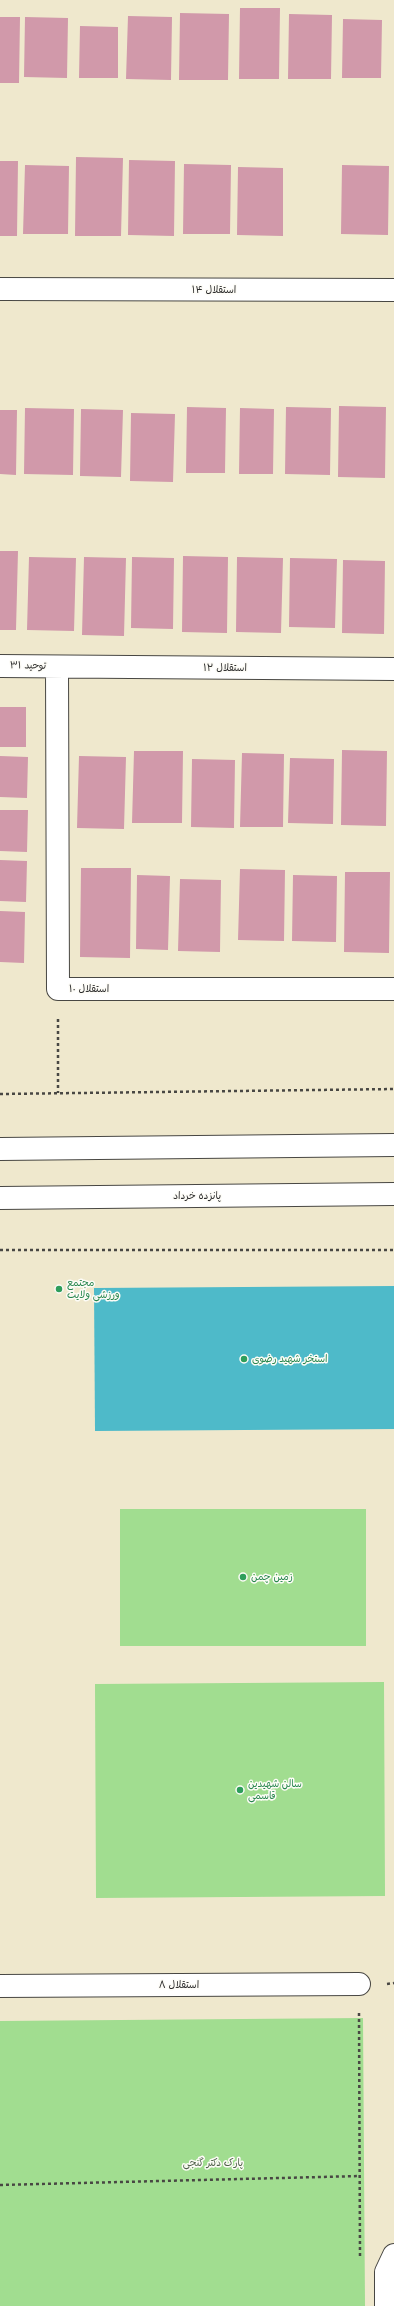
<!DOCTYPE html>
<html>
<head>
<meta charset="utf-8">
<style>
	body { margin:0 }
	canvas { display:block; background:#efe8cd }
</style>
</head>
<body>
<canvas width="394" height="2306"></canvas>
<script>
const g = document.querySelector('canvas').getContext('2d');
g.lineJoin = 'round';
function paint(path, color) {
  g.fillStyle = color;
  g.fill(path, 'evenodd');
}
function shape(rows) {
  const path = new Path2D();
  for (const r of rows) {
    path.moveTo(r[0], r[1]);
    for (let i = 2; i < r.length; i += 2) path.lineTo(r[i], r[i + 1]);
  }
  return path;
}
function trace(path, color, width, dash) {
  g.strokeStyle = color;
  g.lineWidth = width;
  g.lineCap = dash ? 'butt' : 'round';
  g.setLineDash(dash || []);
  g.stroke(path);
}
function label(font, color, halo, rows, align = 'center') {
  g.font = font + ' "Balsamiq Sans","Playpen Sans Arabic",sans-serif';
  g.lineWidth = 3;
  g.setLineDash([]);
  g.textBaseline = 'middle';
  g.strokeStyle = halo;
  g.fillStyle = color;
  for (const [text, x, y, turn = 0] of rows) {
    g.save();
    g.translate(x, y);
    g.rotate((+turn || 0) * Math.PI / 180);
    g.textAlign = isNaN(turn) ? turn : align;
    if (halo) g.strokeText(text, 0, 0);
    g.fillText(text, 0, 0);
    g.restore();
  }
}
paint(shape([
	[120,1509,366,1509,366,1646,120,1646],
	[384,1682,385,1896,96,1898,95,1684],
	[363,2018,365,2306,0,2306,0,2021]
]), '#a1dd90');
paint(shape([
	[394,1286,394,1429,95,1431,94,1288]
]), '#4ebac9');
paint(shape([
	[240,8,280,8,279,79,239,79],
	[180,13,229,14,228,80,179,80],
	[289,14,332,15,331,79,288,79],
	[128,16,172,17,171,80,126,79],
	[0,17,20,17,19,83,0,83],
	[25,17,68,18,67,78,24,77],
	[343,19,382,20,381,78,342,78],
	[80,26,118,27,118,78,79,78],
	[76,157,123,158,121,236,75,236],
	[129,160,175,161,174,236,128,235],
	[0,161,18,161,17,236,0,236],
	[184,164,231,165,230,234,183,234],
	[25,165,69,166,68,234,23,234],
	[342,165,389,166,388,235,341,234],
	[238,167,283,168,283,236,237,235],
	[339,406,386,407,385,478,338,477],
	[187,407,226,408,225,473,186,473],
	[286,407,331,408,330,475,285,474],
	[25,408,74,409,73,475,24,474],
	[240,408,274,409,273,474,239,474],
	[81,409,123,410,121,477,80,476],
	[0,410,17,410,16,475,0,474],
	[131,413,175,414,173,482,130,481],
	[0,551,18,551,16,630,0,630],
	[183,556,228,557,227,633,182,632],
	[29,557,76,558,74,631,27,630],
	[84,557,126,558,124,636,82,635],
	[132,557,174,558,173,629,131,628],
	[237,557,283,558,281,633,236,632],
	[290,558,337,559,335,628,289,627],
	[343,560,385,561,384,634,342,633],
	[0,707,26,707,26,747,0,747],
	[342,750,387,751,386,826,341,825],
	[134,751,183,751,182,823,132,823],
	[242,753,284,754,283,827,240,827],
	[0,756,28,757,27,798,0,797],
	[79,756,126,757,124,829,77,828],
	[290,758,334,759,333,824,288,823],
	[192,759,235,760,234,828,191,827],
	[0,810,28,810,27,852,0,851],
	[0,860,27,861,26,902,0,901],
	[81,868,131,868,130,958,80,957],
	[240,869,285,870,284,941,238,940],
	[345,872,390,872,389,953,344,952],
	[137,875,170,876,168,950,136,949],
	[293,875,337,876,336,942,292,941],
	[180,879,221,880,220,952,178,951],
	[0,911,25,912,24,963,0,962]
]), '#d199aa');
const minor = shape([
	[0,289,394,290],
	[0,666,394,669],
	[57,667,58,989,394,989],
	[0,1986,359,1984],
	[386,2306,386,2272,394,2255]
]);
const major = shape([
	[0,1149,394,1145],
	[0,1198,394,1194]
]);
trace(minor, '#484743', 24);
trace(major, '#484743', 24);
trace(shape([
	[58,1019,58,1093],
	[0,1094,394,1089],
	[0,1250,394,1250],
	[387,1984,394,1983],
	[359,2013,360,2256],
	[0,2185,360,2176]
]), '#484743', 2.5, [3, 3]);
trace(minor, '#fff', 22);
trace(major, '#fff', 22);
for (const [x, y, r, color] of [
	[59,1289,4,"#2e9e5b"],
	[244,1359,4,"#2e9e5b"],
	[243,1577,4,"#2e9e5b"],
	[240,1790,4,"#2e9e5b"]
]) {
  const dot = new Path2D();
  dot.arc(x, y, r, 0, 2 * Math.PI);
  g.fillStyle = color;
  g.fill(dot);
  trace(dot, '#fdfcf7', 1.5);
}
label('10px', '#2b2b2b', '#fdfcf7', [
	["استقلال ۱۴",214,290],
	["توحید ۳۱",28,666,1],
	["استقلال ۱۲",225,668],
	["استقلال ۱۰",89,989],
	["پانزده خرداد",197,1196],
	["استقلال ۸",179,1985]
]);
label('10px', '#27864d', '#fdfcf7', [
	["مجتمع",67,1283],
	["ورزشی ولایت",67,1295],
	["استخر شهید رضوی",252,1359],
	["زمین چمن",251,1577],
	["سالن شهیدین",248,1784],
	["قاسمی",248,1796]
], 'left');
label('10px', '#4e6049', '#fdfcf7', [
	["پارک دکتر گنجی",213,2163]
]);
</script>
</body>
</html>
